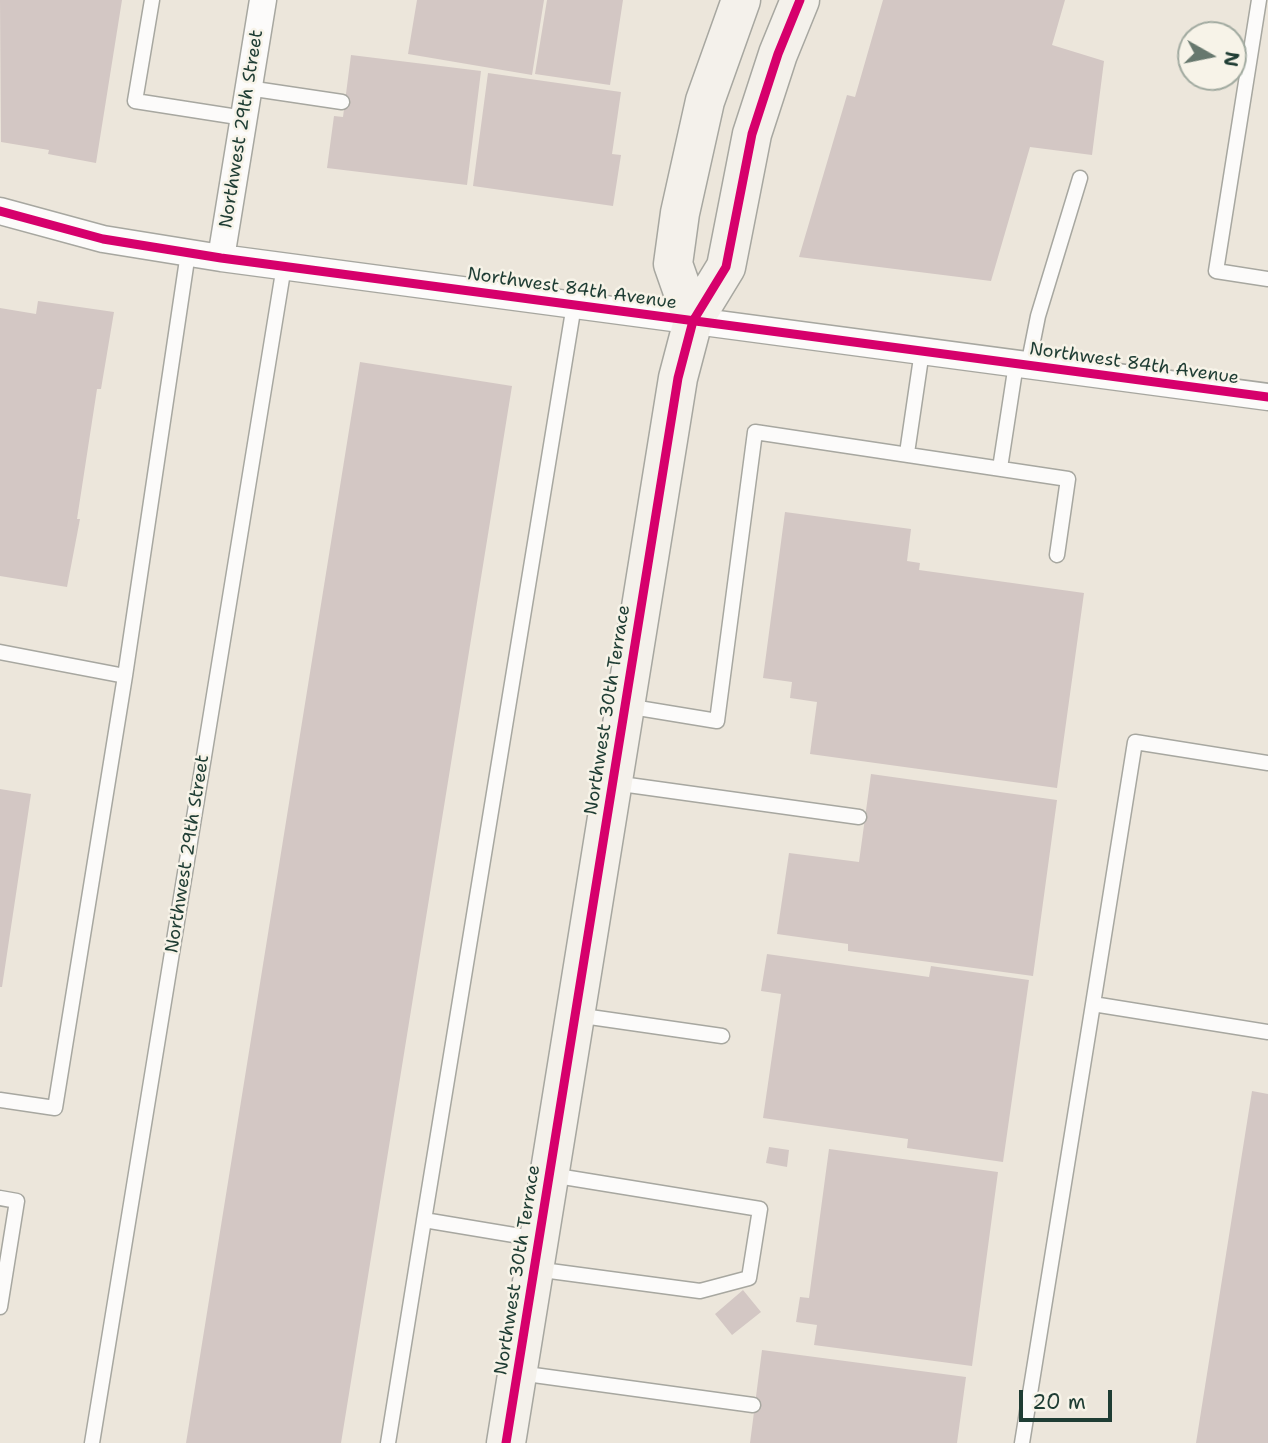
<!DOCTYPE html>
<html>
<head>
<meta charset="utf-8">
<style>
	body { margin:0 }
	#map { position:relative; width:1268px; height:1443px; overflow:hidden; background:#ece6db; font-family:"Shantell Sans",sans-serif }
	canvas { display:block }
	.north { position:absolute; left:1177px; top:21px; width:70px; height:70px; box-sizing:border-box; background:#f7f3e8; border:2px solid #a1aaa0; border-radius:50%; rotate:99deg; font-size:19px; font-weight:700; line-height:28px; text-align:center; color:#1f3d34 }
	.north::after { content:''; display:block; margin:auto; width:24px; height:32px; background:#67786e; clip-path:polygon(50% 0,100% 100%,50% 72%,0 100%) }
	.scale { position:absolute; left:1019px; top:1390px; width:93px; height:32px; box-sizing:border-box; border:4px solid #1f3d34; border-top:0; padding-left:9px; font-size:21px; line-height:24px; white-space:nowrap; color:#1f3d34; -webkit-text-stroke:5px #f7f3e8; paint-order:stroke }
</style>
</head>
<body>
<div id="map">
<canvas width="1268" height="1443"></canvas>
<div class="north">N</div>
<div class="scale">20 m</div>
</div>
<script>
const g = document.querySelector('canvas').getContext('2d');
g.lineJoin = 'round';
function paint(path, color) {
  g.fillStyle = color;
  g.fill(path, 'evenodd');
}
function shape(rows) {
  const path = new Path2D();
  for (const r of rows) {
    path.moveTo(r[0], r[1]);
    for (let i = 2; i < r.length; i += 2) path.lineTo(r[i], r[i + 1]);
  }
  return path;
}
function trace(path, color, width, dash) {
  g.strokeStyle = color;
  g.lineWidth = width;
  g.lineCap = dash ? 'butt' : 'round';
  g.setLineDash(dash || []);
  g.stroke(path);
}
function label(font, color, halo, rows, align = 'center') {
  g.font = font + ' "Shantell Sans",sans-serif';
  g.lineWidth = 5;
  g.setLineDash([]);
  g.textBaseline = 'middle';
  g.strokeStyle = halo;
  g.fillStyle = color;
  for (const [text, x, y, turn = 0] of rows) {
    g.save();
    g.translate(x, y);
    g.rotate((+turn || 0) * Math.PI / 180);
    g.textAlign = isNaN(turn) ? turn : align;
    if (halo) g.strokeText(text, 0, 0);
    g.fillText(text, 0, 0);
    g.restore();
  }
}
paint(shape([
	[0,0,122,0,96,163,48,154,49,150,1,142],
	[417,0,544,0,532,75,408,54],
	[547,0,623,0,610,85,535,74],
	[883,0,1065,0,1052,45,1104,61,1092,155,1030,147,991,281,799,257,847,95,855,97],
	[351,55,481,71,467,185,327,168,334,116,343,117],
	[488,73,621,92,612,154,621,155,613,206,473,186],
	[38,301,114,312,101,389,97,389,77,519,80,519,67,587,0,576,0,308,36,314],
	[360,362,512,386,341,1443,186,1443],
	[785,512,911,529,907,561,920,563,919,570,1084,593,1057,788,810,754,817,702,790,698,792,682,763,678],
	[871,774,1057,800,1033,976,848,951,848,944,777,934,789,853,859,862],
	[0,789,31,794,2,987,0,987],
	[767,954,929,977,931,966,1029,980,1003,1162,907,1148,908,1139,763,1118,781,994,761,991],
	[1252,1091,1268,1094,1268,1443,1196,1443],
	[769,1147,789,1150,787,1167,766,1163],
	[829,1149,998,1172,972,1366,814,1345,817,1325,796,1322,800,1297,809,1298],
	[743,1290,761,1312,732,1335,715,1314],
	[762,1350,966,1377,957,1443,750,1443]
]), '#d3c7c4');
const lane = shape([
	[152,0,135,101,244,118],
	[1259,0,1216,271,1268,279],
	[248,88,342,102],
	[1028,366,1038,316,1080,178],
	[907,453,922,351],
	[1000,468,1016,364],
	[0,652,125,676],
	[626,706,717,721,755,432,1068,479,1057,555],
	[1268,763,1135,742,1093,1004,1268,1032],
	[614,783,859,817],
	[576,1015,722,1036],
	[0,1100,55,1108,125,676,188,253],
	[0,1198,17,1201,0,1307],
	[424,1220,574,305],
	[535,1269,700,1291,749,1278,760,1209,551,1175],
	[519,1373,753,1405],
	[92,1443,284,266],
	[388,1443,424,1220,538,1239],
	[1022,1443,1093,1004]
]);
const street = shape([
	[0,211,103,239,221,258,1268,397],
	[221,258,263,0]
]);
const secondary = shape([
	[693,321,673,264,680,213,705,101,741,0],
	[506,1443,678,378,693,321,726,267,752,134,778,54,800,0]
]);
trace(lane, '#a7a7a0', 17);
trace(street, '#a7a7a0', 29);
trace(secondary, '#a7a7a0', 41);
trace(lane, '#fcfbfa', 14);
trace(street, '#fcfbfa', 26);
trace(secondary, '#f4f1eb', 38);
trace(shape([
	[0,211,103,239,221,258,1268,397],
	[506,1443,678,378,693,321,726,267,752,134,778,54,800,0]
]), '#d6006c', 9);
label('18px', '#1f3d34', '#f7f3e8', [
	["Northwest 29th Street",242,129,-81],
	["Northwest 84th Avenue",572,289,8],
	["Northwest 84th Avenue",1134,364,8],
	["Northwest 30th Terrace",608,710,-81],
	["Northwest 29th Street",188,854,-81],
	["Northwest 30th Terrace",518,1270,-81]
]);
</script>
</body>
</html>
